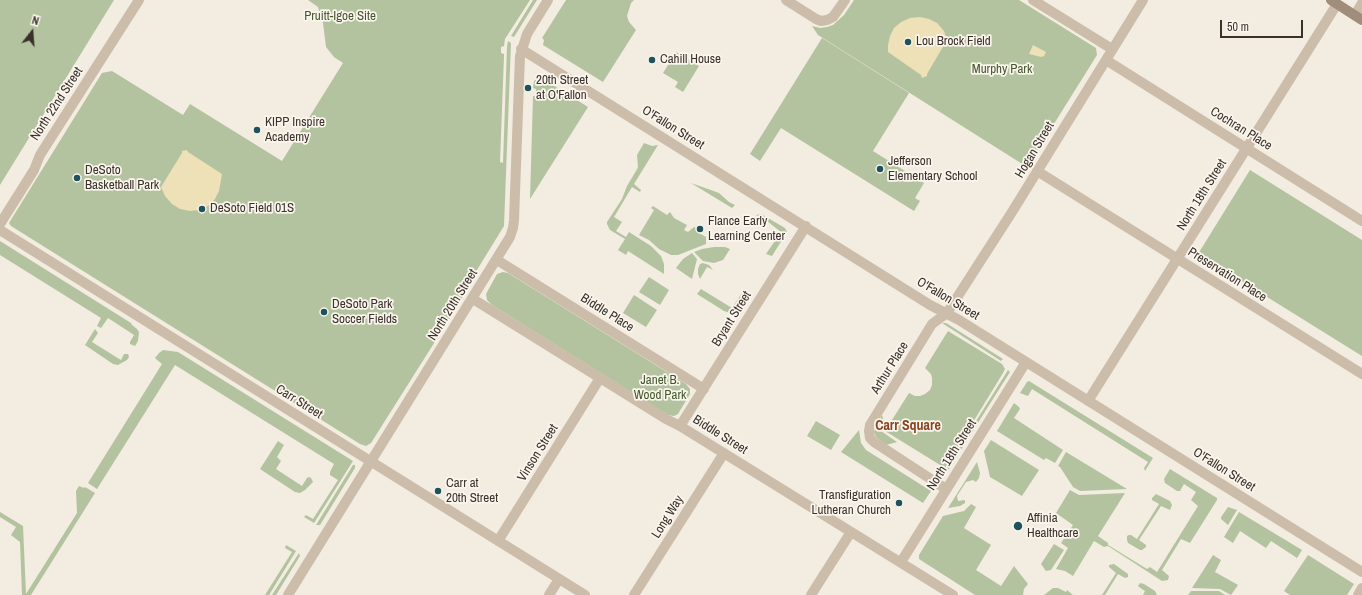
<!DOCTYPE html>
<html>
<head>
<meta charset="utf-8">
<style>
	body { margin:0 }
	#map { position:relative; width:1362px; height:595px; overflow:hidden; background:#f3ece0; font-family:"Archivo Narrow",sans-serif }
	canvas { display:block }
	.north { position:absolute; left:12px; top:12px; width:40px; height:40px; -webkit-text-stroke:3px #faf5ed; paint-order:stroke; rotate:17deg; font-size:11px; font-weight:700; line-height:16px; text-align:center; color:#3a312a }
	.north::after { content:''; display:block; margin:auto; width:14px; height:18px; background:#3a312a; clip-path:polygon(50% 0,100% 100%,50% 72%,0 100%) }
	.scale { position:absolute; left:1220px; top:20px; width:83px; height:18px; box-sizing:border-box; border:2px solid #3a312a; border-top:0; padding-left:5px; font-size:12px; line-height:14px; white-space:nowrap; color:#3a312a; -webkit-text-stroke:3px #faf5ed; paint-order:stroke }
</style>
</head>
<body>
<div id="map">
<canvas width="1362" height="595"></canvas>
<div class="north">N</div>
<div class="scale">50 m</div>
</div>
<script>
const g = document.querySelector('canvas').getContext('2d');
g.lineJoin = 'round';
function paint(path, color) {
  g.fillStyle = color;
  g.fill(path, 'evenodd');
}
function shape(rows) {
  const path = new Path2D();
  for (const r of rows) {
    path.moveTo(r[0], r[1]);
    for (let i = 2; i < r.length; i += 2) path.lineTo(r[i], r[i + 1]);
  }
  return path;
}
function trace(path, color, width, dash) {
  g.strokeStyle = color;
  g.lineWidth = width;
  g.lineCap = dash ? 'butt' : 'round';
  g.setLineDash(dash || []);
  g.stroke(path);
}
function label(font, color, halo, rows, align = 'center') {
  g.font = font + ' "Archivo Narrow",sans-serif';
  g.lineWidth = 3.5;
  g.setLineDash([]);
  g.textBaseline = 'middle';
  g.strokeStyle = halo;
  g.fillStyle = color;
  for (const [text, x, y, turn = 0] of rows) {
    g.save();
    g.translate(x, y);
    g.rotate((+turn || 0) * Math.PI / 180);
    g.textAlign = isNaN(turn) ? turn : align;
    if (halo) g.strokeText(text, 0, 0);
    g.fillText(text, 0, 0);
    g.restore();
  }
}
paint(shape([
	[0,0,114,0,0,185],
	[308,0,530,0,505,39,504,46,501,47,501,53,504,54,504,56,500,162,503,163,507,47,508,41,511,43,504,226,472,278,460,302,371,443,366,446,360,444,11,226,9,223,102,73,112,71,183,115,190,104,282,161,343,63,334,57,326,47,323,23,318,7],
	[533,0,537,0,514,37,511,36],
	[566,0,634,0,631,3,627,16,629,22,636,30,603,82,543,45,544,40,542,38],
	[854,0,1019,0,1096,48,1097,55,1027,167,818,35,812,26,820,28,827,27,833,25,844,15],
	[822,38,909,93,873,151,924,183,915,198,920,201,914,211,781,128,760,161,750,154],
	[676,52,699,66,683,92,675,87,678,82,663,73],
	[540,77,588,107,530,199,533,96,536,96,536,89,533,88,534,81],
	[644,143,652,146,658,145,634,184,641,190,640,192,632,187,614,217,622,222,616,231,626,237,629,232,651,246,661,256,664,264,664,274,628,251,626,255,618,250,625,239,610,230,607,224,607,222,622,199,627,186,636,171,638,167,637,155],
	[1250,170,1362,240,1362,356,1198,254],
	[691,183,719,193,729,202,735,205,732,208],
	[653,206,667,215,670,212,674,218,687,225,684,230,688,232,694,227,696,228,699,233,706,237,706,244,678,255,671,255,659,249,649,240,639,235,654,210,651,208],
	[761,214,785,228,787,232,772,256,766,254,781,232,767,221,756,215],
	[0,241,131,323,132,325,137,329,139,332,138,341,135,346,130,344,130,342,134,335,108,318,101,328,97,326,101,318,0,255],
	[714,247,725,247,730,249,723,260,714,263,703,261,694,252,702,249],
	[692,253,697,259,692,279,676,268,683,259],
	[703,263,709,265,713,270,707,267,700,279,698,274,698,269,700,264],
	[503,272,508,273,686,384,690,389,690,394,678,414,674,416,668,415,492,305,487,300,486,294,497,274],
	[649,277,669,290,660,305,639,292],
	[701,289,732,308,744,290,747,293,738,307,734,311,730,313,724,311,697,294],
	[634,295,657,310,646,327,623,313],
	[942,323,946,323,1003,359,1001,361],
	[95,329,98,333,92,342,121,360,124,354,128,354,129,357,127,360,118,365,113,364,85,345],
	[948,331,1002,364,1005,369,1003,373,945,468,885,431,909,393,915,396,920,396,925,394,930,390,932,385,932,378,931,374,925,368],
	[163,350,178,352,353,461,314,523,304,517,306,515,313,519,338,480,330,475,330,472,334,464,175,365,97,489,88,483,162,364,156,359,155,358,159,353],
	[1008,370,1010,372,947,472,946,469],
	[1029,381,1153,458,1145,471,1144,468,1148,462,1032,389,1028,396,1020,393,1027,382],
	[1014,403,1019,407,1020,409,1014,418,1063,450,1055,463,1046,458,1044,460,997,431],
	[882,415,885,425,881,431,897,442,886,445,876,437,874,432,876,426],
	[816,421,840,435,831,450,807,436],
	[859,430,861,443,866,450,931,491,923,503,841,452],
	[991,440,1039,470,1022,496,990,477,984,451],
	[278,441,284,445,277,457,281,461,276,469,302,486,307,478,309,477,311,478,313,482,305,490,300,493,295,492,260,469],
	[1066,452,1127,489,1080,491,1073,487,1060,467,1058,466],
	[977,462,980,473,979,478,976,482,973,480,966,482,957,496,958,501,965,500,965,503,960,506,948,508],
	[353,465,355,465,355,468,320,525,316,525],
	[1170,469,1217,498,1217,500,1190,543,1181,539,1162,570,1169,576,1168,580,1162,581,1108,546,1104,547,1094,541,1073,576,1065,571,1056,569,1068,548,1061,543,1073,525,1056,513,1070,490,1079,495,1125,493,1098,536,1108,543,1108,545,1147,569,1150,567,1157,572,1198,506,1191,500,1196,492,1184,484,1180,491,1177,491,1165,483,1164,479],
	[79,486,84,488,85,487,95,493,31,595,22,595,20,542,11,535,16,527,0,517,0,512,23,526,26,594,77,513,76,491],
	[1156,494,1170,501,1172,505,1170,510,1161,506,1139,540,1146,545,1146,547,1142,550,1140,550,1128,543,1127,540,1127,536,1129,535,1131,535,1137,539,1159,504,1152,500,1152,498],
	[971,504,976,507,964,528,991,545,976,570,1001,586,1014,566,1028,584,1024,589,1023,595,975,595,919,559,919,555,943,516,964,511],
	[1228,507,1237,510,1228,525,1221,519,1221,517],
	[1239,512,1302,550,1297,558,1271,541,1266,548,1240,531,1233,543,1224,537],
	[1054,544,1064,550,1051,570,1046,571,1041,564],
	[286,545,296,551,269,595,265,595,292,552,285,548],
	[299,553,300,556,276,595,272,595],
	[1213,555,1221,560,1215,572,1238,585,1231,595,1220,589,1192,588],
	[1308,555,1354,584,1347,595,1290,595,1284,591],
	[1114,564,1128,574,1128,577,1125,578,1118,574,1105,595,1102,595,1116,573,1109,567,1109,565],
	[1140,583,1144,584,1155,591,1157,595,1143,595,1145,591,1139,587,1138,586],
	[1053,588,1058,588,1066,592,1067,590,1073,595,1044,595],
	[1191,591,1219,591,1225,595,1188,595]
]), '#b3c39f');
paint(shape([
	[920,17,929,19,937,23,944,31,947,40,927,74,927,76,922,78,921,75,888,52,888,45,890,36,894,28,901,22,910,18],
	[1033,45,1046,52,1044,56,1041,57,1029,54],
	[187,150,188,152,222,174,219,191,215,199,208,206,199,210,190,211,180,209,172,204,165,196,161,187,182,153,182,151]
]), '#eee0b7');
trace(shape([
	[786,0,816,19,821,21,827,20,833,17,845,0],
	[1033,0,1112,49],
	[1355,15,1362,3],
	[521,49,930,305,959,320,1362,572],
	[1106,60,1362,221],
	[1037,171,1362,374],
	[0,224,34,170,40,155,139,0],
	[0,230,585,595],
	[497,260,704,389],
	[473,299,666,419,680,426,953,595],
	[1088,401,1337,4],
	[680,426,806,226],
	[946,489,874,442,870,438,869,431,870,425,932,324,947,313,1012,212,1143,0],
	[498,541,600,378],
	[901,562,1026,362],
	[288,595,510,237,513,228,514,220,520,56,527,34,548,0],
	[549,595,559,579],
	[634,595,724,453],
	[811,595,851,532],
	[1358,595,1362,588]
]), '#ccbdab', 10);
trace(shape([
	[1331,0,1362,20]
]), '#a08d7c', 10);
for (const [x, y, r, color] of [
	[908,42,4,"#1f525c"],
	[652,60,4,"#1f525c"],
	[528,88,4,"#1f525c"],
	[257,130,4,"#1f525c"],
	[880,169,4,"#1f525c"],
	[77,178,4,"#1f525c"],
	[202,209,4,"#1f525c"],
	[700,229,4,"#1f525c"],
	[324,312,4,"#1f525c"],
	[438,491,4,"#1f525c"],
	[899,503,4,"#1f525c"],
	[1018,526,5,"#1f525c"]
]) {
  const dot = new Path2D();
  dot.arc(x, y, r, 0, 2 * Math.PI);
  g.fillStyle = color;
  g.fill(dot);
  trace(dot, '#faf5ed', 1.5);
}
label('13px', '#44582e', '#faf5ed', [
	["Pruitt-Igoe Site",340,17],
	["Murphy Park",1002,70],
	["Janet B.",660,381],
	["Wood Park",660,396]
]);
label('13px', '#3a312a', '#faf5ed', [
	["Lou Brock Field",916,42],
	["Cahill House",660,60],
	["20th Street",536,81],
	["at O'Fallon",536,96],
	["KIPP Inspire",265,123],
	["Academy",265,138],
	["Jefferson",888,162],
	["Elementary School",888,177],
	["DeSoto",85,171],
	["Basketball Park",85,186],
	["DeSoto Field 01S",210,209],
	["Flance Early",708,222],
	["Learning Center",708,237],
	["DeSoto Park",332,305],
	["Soccer Fields",332,320],
	["Carr at",446,484],
	["20th Street",446,499],
	["Transfiguration",891,496,"right"],
	["Lutheran Church",891,511,"right"],
	["Affinia",1027,519],
	["Healthcare",1027,534]
], 'left');
label('13px', '#3a312a', '#faf5ed', [
	["North 22nd Street",57,104,-57],
	["O'Fallon Street",673,128,32],
	["Cochran Place",1241,129,32],
	["Hogan Street",1035,150,-59],
	["North 18th Street",1202,195,-58],
	["Preservation Place",1227,275,32],
	["O'Fallon Street",948,299,31],
	["North 20th Street",453,305,-58],
	["Biddle Place",607,313,32],
	["Bryant Street",732,319,-58],
	["Arthur Place",890,368,-58],
	["Carr Street",299,402,32],
	["Biddle Street",720,435,32],
	["Vinson Street",538,453,-58],
	["North 18th Street",952,455,-58],
	["O'Fallon Street",1224,470,32],
	["Long Way",668,517,-58]
]);
label('bold 14px', '#894523', '#faf5ed', [
	["Carr Square",908,426]
]);
</script>
</body>
</html>
